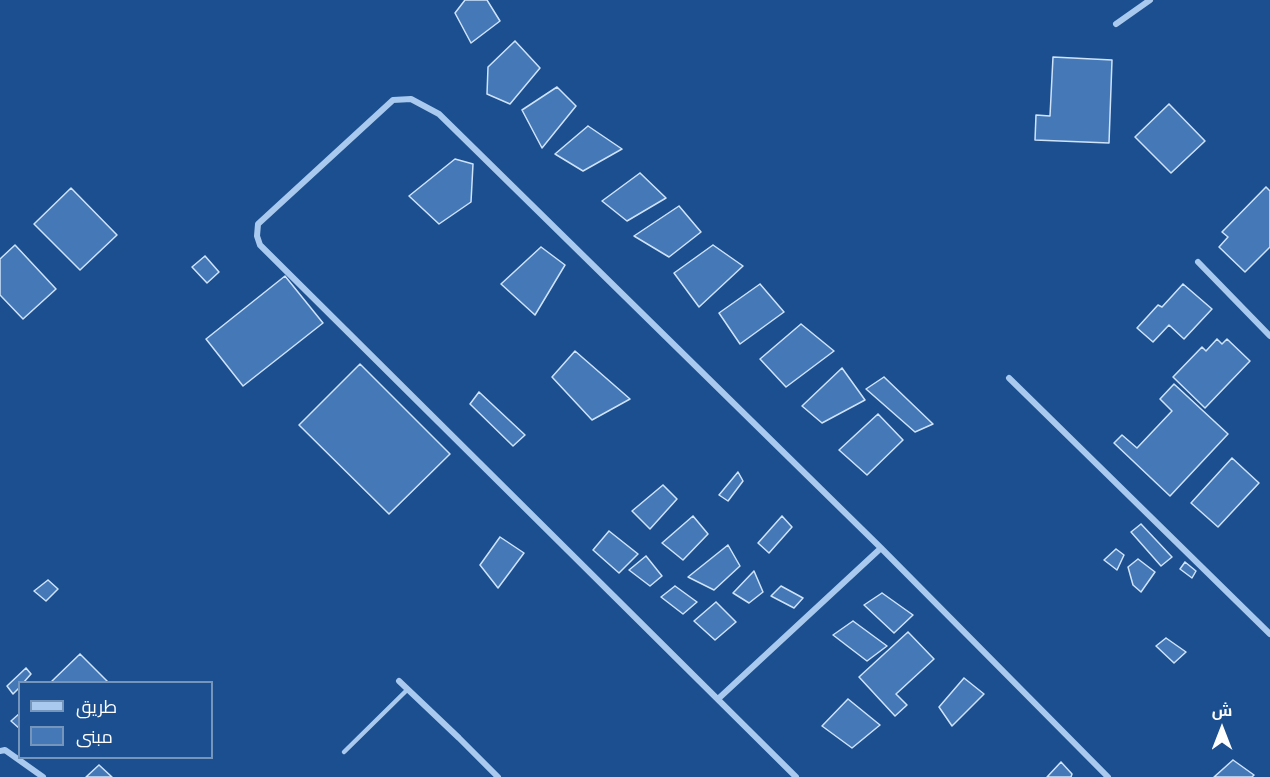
<!DOCTYPE html>
<html>
<head>
<meta charset="utf-8">
<style>
	body { margin:0 }
	#map { position:relative; width:1270px; height:777px; overflow:hidden; background:#1b4f8f; font-family:"DM Sans",Cairo,sans-serif }
	canvas { display:block }
	.legend { position:absolute; left:18px; top:681px; width:195px; height:78px; box-sizing:border-box; background:#1b4f8f; border:2px solid #7695bc; margin:0; padding:8px 10px; list-style:none; font-size:18px; color:#fff }
	.legend li { display:flex; align-items:center; gap:12px; height:30px }
	.legend b { width:30px; border:2px solid #7695bc }
	.north { position:absolute; left:1192px; top:699px; width:60px; height:60px; -webkit-text-stroke:4px #1b4f8f; paint-order:stroke; rotate:0deg; font-size:16px; font-weight:700; line-height:24px; text-align:center; color:#fff }
	.north::after { content:''; display:block; margin:auto; width:21px; height:27px; background:#fff; clip-path:polygon(50% 0,100% 100%,50% 72%,0 100%) }
</style>
</head>
<body>
<div id="map">
<canvas width="1270" height="777"></canvas>
<ul class="legend">
<li><b style="height:8px;background:#a9c9ee"></b>طريق</li>
<li><b style="height:16px;background:#4478b7"></b>مبنى</li>
</ul>
<div class="north">ش</div>
</div>
<script>
const g = document.querySelector('canvas').getContext('2d');
g.lineJoin = 'round';
function paint(path, color) {
  g.fillStyle = color;
  g.fill(path, 'evenodd');
}
function shape(rows) {
  const path = new Path2D();
  for (const r of rows) {
    path.moveTo(r[0], r[1]);
    for (let i = 2; i < r.length; i += 2) path.lineTo(r[i], r[i + 1]);
  }
  return path;
}
function trace(path, color, width, dash) {
  g.strokeStyle = color;
  g.lineWidth = width;
  g.lineCap = dash ? 'butt' : 'round';
  g.setLineDash(dash || []);
  g.stroke(path);
}
const building = shape([
	[465,0,487,0,500,21,471,43,455,13,465,0],
	[515,41,540,68,510,104,487,94,488,67,515,41],
	[1053,57,1112,60,1109,143,1035,140,1036,115,1050,116,1053,57],
	[557,87,576,106,542,148,522,110,557,87],
	[1169,104,1205,141,1171,173,1135,137,1169,104],
	[588,126,622,149,583,171,555,154,588,126],
	[455,159,473,164,471,202,439,224,409,196,455,159],
	[640,173,666,198,627,221,602,201,640,173],
	[1266,187,1270,191,1270,247,1245,272,1219,247,1228,237,1222,232,1266,187],
	[71,188,117,235,80,270,34,224,71,188],
	[679,206,701,232,669,257,634,236,679,206],
	[15,245,56,289,23,319,0,295,0,259,15,245],
	[713,245,743,266,699,307,674,273,713,245],
	[541,247,565,265,535,315,501,284,541,247],
	[205,256,219,272,207,283,192,267,205,256],
	[285,276,323,323,243,386,206,339,285,276],
	[760,284,784,312,740,344,719,313,760,284],
	[1183,284,1212,309,1184,339,1169,325,1153,342,1137,328,1158,305,1162,307,1183,284],
	[801,324,834,351,786,387,760,359,801,324],
	[1217,339,1222,344,1227,339,1250,361,1205,408,1173,377,1202,347,1206,351,1217,339],
	[575,351,630,399,592,420,552,377,575,351],
	[360,364,450,454,389,514,299,425,360,364],
	[842,368,865,400,822,423,802,406,842,368],
	[884,377,933,424,915,432,866,389,884,377],
	[1174,384,1228,434,1170,496,1114,443,1122,435,1137,448,1172,411,1160,399,1174,384],
	[479,392,525,435,513,446,470,404,479,392],
	[878,414,903,440,867,475,839,450,878,414],
	[1232,458,1259,483,1218,527,1191,503,1232,458],
	[738,472,743,481,728,501,719,495,738,472],
	[663,485,677,499,650,529,632,511,663,485],
	[693,516,708,534,683,560,662,543,693,516],
	[782,516,792,527,769,553,758,543,782,516],
	[1141,524,1172,557,1161,566,1131,532,1141,524],
	[609,531,638,554,619,573,593,550,609,531],
	[500,537,524,553,498,588,480,565,500,537],
	[728,545,740,566,714,590,688,577,728,545],
	[1116,549,1124,555,1117,570,1104,560,1116,549],
	[646,556,662,576,650,586,629,570,646,556],
	[1138,559,1155,572,1141,592,1133,585,1128,567,1138,559],
	[1185,562,1196,571,1192,578,1180,569,1185,562],
	[754,571,763,592,749,603,733,593,754,571],
	[48,580,58,589,46,601,34,591,48,580],
	[675,586,697,602,683,614,661,597,675,586],
	[781,586,803,598,794,608,771,596,781,586],
	[882,593,913,615,894,633,864,605,882,593],
	[716,602,736,622,715,640,694,621,716,602],
	[853,621,887,646,867,661,833,635,853,621],
	[908,632,934,659,896,694,907,705,895,716,859,677,908,632],
	[1166,638,1186,652,1174,663,1156,646,1166,638],
	[80,654,108,682,51,682,80,654],
	[26,668,31,674,24,682,20,682,20,687,13,694,7,686,26,668],
	[964,678,984,694,952,726,939,707,964,678],
	[848,699,880,725,852,748,822,726,848,699],
	[20,713,20,729,11,721,20,713],
	[1233,760,1254,775,1252,777,1214,777,1233,760],
	[1061,762,1072,774,1071,777,1047,777,1061,762],
	[99,765,112,777,86,777,99,765]
]);
paint(building, '#4478b7');
trace(building, '#cfe3fa', 1.5);
trace(shape([
	[344,752,408,689]
]), '#a9c9ee', 4.5);
trace(shape([
	[1116,24,1150,0],
	[1198,262,1270,336],
	[1009,378,1270,634],
	[399,681,459,738,498,777],
	[718,699,881,548],
	[0,751,5,750,43,777],
	[796,777,260,245,257,236,258,224,393,100,411,99,439,114,881,548,1108,777]
]), '#a9c9ee', 6);
</script>
</body>
</html>
